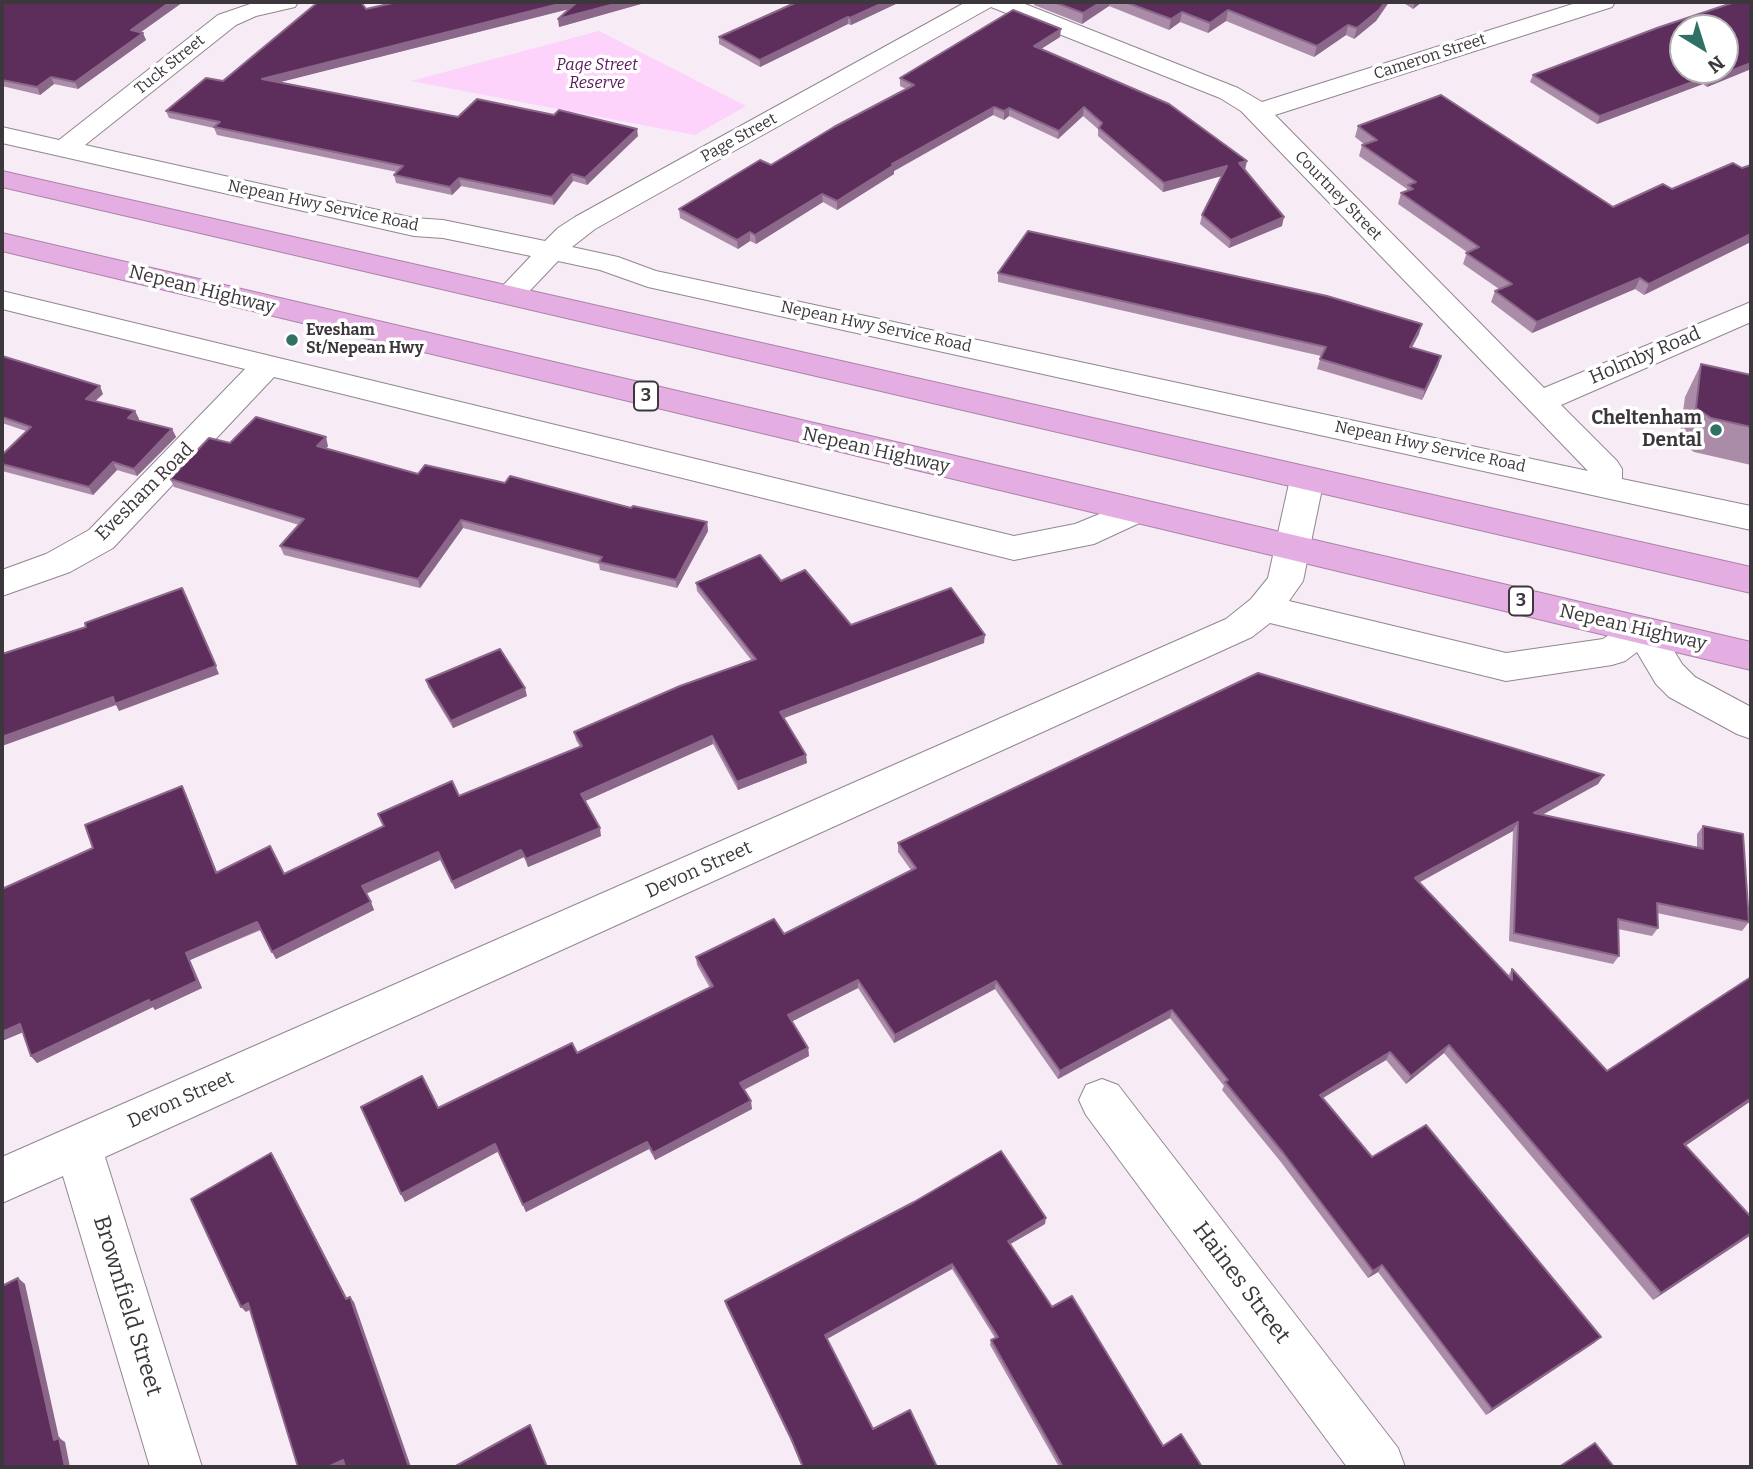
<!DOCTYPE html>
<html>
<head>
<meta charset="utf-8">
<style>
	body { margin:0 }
	#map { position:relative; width:1753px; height:1469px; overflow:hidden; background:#f7ebf6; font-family:Bitter,serif }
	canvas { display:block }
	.frame { position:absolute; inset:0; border:4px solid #3c373c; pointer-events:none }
	.north { position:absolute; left:1669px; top:14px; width:70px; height:70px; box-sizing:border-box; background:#fff; border:2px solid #b1afb1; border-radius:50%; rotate:142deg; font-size:19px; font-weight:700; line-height:28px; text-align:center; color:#3c373c }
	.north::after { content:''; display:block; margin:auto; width:24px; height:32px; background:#2f7265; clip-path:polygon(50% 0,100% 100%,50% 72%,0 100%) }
</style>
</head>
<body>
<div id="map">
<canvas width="1753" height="1469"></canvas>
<div class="frame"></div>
<div class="north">N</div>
</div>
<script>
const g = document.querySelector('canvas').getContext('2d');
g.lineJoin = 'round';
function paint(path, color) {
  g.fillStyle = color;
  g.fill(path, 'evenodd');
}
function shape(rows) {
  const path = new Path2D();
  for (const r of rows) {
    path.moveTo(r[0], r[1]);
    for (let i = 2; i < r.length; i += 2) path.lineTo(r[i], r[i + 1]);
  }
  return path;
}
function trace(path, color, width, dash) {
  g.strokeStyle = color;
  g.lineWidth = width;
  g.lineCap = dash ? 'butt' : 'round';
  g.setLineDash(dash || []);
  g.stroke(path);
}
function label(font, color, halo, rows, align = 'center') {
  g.font = font + ' Bitter,serif';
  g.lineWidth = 7;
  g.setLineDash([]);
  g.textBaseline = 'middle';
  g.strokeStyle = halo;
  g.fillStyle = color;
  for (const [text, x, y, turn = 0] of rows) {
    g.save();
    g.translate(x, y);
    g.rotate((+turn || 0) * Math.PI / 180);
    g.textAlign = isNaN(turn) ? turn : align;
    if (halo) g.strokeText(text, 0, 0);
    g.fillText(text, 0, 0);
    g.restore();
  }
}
paint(shape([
	[599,31,746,106,695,135,411,81]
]), '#fdd2fb');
const street = shape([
	[256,2,298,2,295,7,256,16,236,25,85,145,414,218,443,220,545,241,558,228,575,217,966,2,1020,2,1238,88,1262,102,1579,2,1615,2,1612,7,1275,115,1544,388,1751,302,1751,322,1561,405,1617,461,1622,469,1622,479,1751,506,1751,530,648,287,600,270,558,261,521,300,510,303,499,300,495,294,531,256,443,238,414,236,2,143,2,127,59,140,218,15,256,2],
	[991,7,1220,98,1241,111,1588,471,656,271,618,257,572,247,595,229,991,7],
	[2,291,1014,536,1075,524,1134,500,1146,504,1151,512,1146,520,1094,544,1014,560,274,377,113,548,70,572,2,596,2,570,46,554,89,530,245,369,2,309,2,291],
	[1307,468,1319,471,1324,479,1303,581,1289,601,1506,653,1603,639,1630,621,1643,617,1656,621,1682,664,1695,677,1751,707,1751,739,1737,734,1669,697,1656,684,1637,652,1625,661,1612,665,1506,681,1270,623,1252,637,105,1157,202,1467,150,1467,63,1176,2,1203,2,1157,1226,619,1251,599,1268,578,1290,479,1295,471,1307,468],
	[1102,1079,1118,1085,1398,1448,1405,1467,1347,1467,1086,1115,1079,1100,1086,1085,1102,1079]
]);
const highway = shape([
	[2,171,1751,567,1751,593,2,187,2,171],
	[2,233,1751,642,1751,670,2,251,2,233]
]);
trace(street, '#918790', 2);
trace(highway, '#aa84a8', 2);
paint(street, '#fff');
paint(highway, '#e5aee2');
paint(shape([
	[2,2,183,2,141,32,146,40,78,89,54,84,40,95,2,86],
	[397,2,648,2,559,27,569,9,280,82,458,117,638,136,587,185,573,181,554,205,461,186,452,195,396,183,394,175,397,172,217,135,214,128,169,118,166,111,223,81,366,9],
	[797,2,900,2,851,25,848,24,760,67,719,44,719,37],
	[1034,2,1389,2,1376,21,1354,39,1346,35,1314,57,1226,21,1208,33,1180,22,1169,30,1109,6,1082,24,1034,5],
	[1402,2,1422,2,1413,9],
	[1751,2,1751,69,1707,87,1703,84,1597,124,1530,82,1533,75],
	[1060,37,1041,49,1245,170,1282,226,1229,248,1200,224,1202,215,1222,176,1163,192,1098,136,1098,129,1083,116,1058,139,1009,116,1004,120,993,115,894,171,894,174,837,210,823,202,756,244,750,241,738,249,680,218,679,209,771,165,906,89,900,86,900,78],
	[1358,126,1613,207,1672,189,1733,163,1644,295,1635,289,1532,333,1491,302,1495,291,1499,289,1463,264,1467,252,1398,204,1401,193,1406,192,1407,189,1359,156,1362,145,1364,144,1355,137],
	[998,273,1419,334,1411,348,1441,356,1438,366,1422,400,1317,369,1321,356,998,282],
	[2,356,103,394,95,401,135,411,139,419,137,421,172,429,176,437,137,476,117,470,93,495,2,471,2,455,26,431,2,423],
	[1701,364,1751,375,1751,465,1694,452,1679,441,1685,397],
	[230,443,328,446,326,449,418,474,505,483,707,522,708,531,677,588,600,570,599,564,463,528,420,588,284,555,280,546,299,525,174,487,170,479],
	[781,581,851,625,984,643,784,718,807,763,738,790,713,744,585,801,601,836,528,867,524,857,455,889,440,860,366,894,374,910,276,959,261,930,190,960,202,988,155,1010,153,1007,37,1063,31,1056,23,1032,2,1041,2,889,93,848,182,786,186,794,217,872,284,874,459,796,580,747,576,740,574,732,752,661,697,591,696,583],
	[426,680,527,696,453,728,428,687],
	[1604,775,1598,784,1542,815,1697,847,1697,834,1703,826,1749,922,1742,931,1657,913,1658,928,1652,936,1618,929,1619,956,1613,964,1509,941,1513,831,1419,882,1508,976,1512,969,1607,1071,1686,1146,1751,1217,1751,1235,1653,1300,1444,1053,1406,1084,1386,1060,1323,1098,1372,1157,1594,1343,1486,1415,1378,1272,1368,1278,1280,1161,1222,1090,1224,1086,1170,1018,1058,1079,995,989,894,1043,858,988,792,1021,808,1048,809,1056,744,1090,752,1109,655,1160,649,1149,526,1212,499,1151,405,1202,401,1194,438,1108,577,1053,710,988,697,965,696,957,784,934,911,870,898,852,898,843],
	[1045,1224,1010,1244,1052,1307,1163,1446,1202,1467,1059,1467,990,1345,991,1340,995,1338,952,1269,827,1339,873,1429,937,1467,802,1467,792,1443,726,1306,725,1301]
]), '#aa8ca9');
paint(shape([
	[170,2,183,2,134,37,131,30],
	[567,2,580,2,581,6,265,86,262,79],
	[622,2,648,2,559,27,558,19],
	[885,2,900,2,851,25,850,18],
	[1101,2,1110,2,1109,6,1082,24,1083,13],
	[1385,2,1389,2,1376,21,1354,39,1357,28],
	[1415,2,1422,2,1413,9],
	[1228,10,1226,21,1208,33,1210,23],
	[1182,12,1180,22,1169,30,1171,19],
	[848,17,848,24,760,67,760,60],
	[1348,25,1346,35,1314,57,1317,46],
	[1061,29,1060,37,1033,54,1034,46],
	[143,33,146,40,78,89,75,82],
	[1751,63,1751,69,1707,87,1710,79],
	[51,77,54,84,40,95,37,87],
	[1706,77,1703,84,1597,124,1600,116],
	[994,107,993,115,894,171,894,174,837,210,837,201,892,164],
	[1084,107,1083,116,1058,139,1059,131],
	[1009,108,1009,116,1004,120,1004,111],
	[637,129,638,136,587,185,585,178],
	[1247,161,1245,170,1239,163],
	[1227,166,1225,175,1163,192,1164,183],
	[572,174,573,181,554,205,552,197],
	[459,178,461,186,452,195,450,187],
	[822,194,823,202,756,244,755,235],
	[1284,217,1282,226,1229,248,1231,240],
	[750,232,750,241,738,249,737,240],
	[1751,234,1751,242,1644,295,1649,284],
	[1640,278,1635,289,1532,333,1537,322],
	[1422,324,1419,334,1407,357,1410,347],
	[1441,356,1438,366,1422,400,1425,390],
	[100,386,103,394,90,406,86,399],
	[135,411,139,419,132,426,128,418],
	[172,429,176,437,137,476,134,469],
	[326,437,328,446,320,455,317,446],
	[113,462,117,470,93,495,89,487],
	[461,520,463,528,420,588,418,579],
	[707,522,708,531,677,588,676,580],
	[186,595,219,674,119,711,116,705,2,746,2,737],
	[985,635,984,643,781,719,780,712],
	[525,688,527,696,453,728,451,721],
	[712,736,713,744,583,802,581,794],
	[806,755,807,763,738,790,737,782],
	[1604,775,1598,784,1529,822,1534,813],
	[182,786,186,794,220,880,216,873],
	[1518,822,1513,831,1411,887,1415,878],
	[600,828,601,836,528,867,526,859],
	[521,850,524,857,455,889,452,882],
	[438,852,440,860,365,894,362,886],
	[371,902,374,910,276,959,272,952],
	[257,922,261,929,190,960,202,988,155,1010,153,1007,37,1063,31,1056,186,953],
	[858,980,858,988,789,1023,788,1015],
	[996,981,995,989,894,1043,895,1035],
	[1172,1010,1170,1018,1058,1079,1060,1071],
	[20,1024,26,1031,2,1041,2,1032],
	[1449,1045,1444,1053,1406,1084,1411,1076],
	[808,1048,809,1056,741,1091,740,1083],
	[1390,1052,1386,1060,1316,1102,1320,1095],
	[1751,1098,1751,1101,1678,1151,1684,1144],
	[751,1101,752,1109,655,1160,653,1153],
	[647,1142,649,1149,526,1212,523,1205],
	[495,1144,499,1151,405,1202,401,1194],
	[271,1153,275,1159,350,1304,346,1299],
	[1046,1218,1045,1224,1007,1246,1008,1241],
	[1751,1233,1751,1235,1653,1300,1661,1293],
	[952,1264,952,1269,825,1340,825,1335],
	[1382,1265,1378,1272,1368,1278,1373,1271],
	[18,1278,25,1284,59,1438,65,1442,70,1467,65,1467,54,1440],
	[350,1297,354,1302,411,1467,409,1467],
	[248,1303,253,1308,246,1312,241,1307],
	[1601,1337,1594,1343,1486,1415,1492,1409],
	[343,1460,347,1464,340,1467,328,1467]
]), '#8b678a');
const building = shape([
	[2,2,170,2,131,30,143,33,75,82,51,77,37,87,2,80,2,2],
	[318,2,361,2,366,9,397,2,567,2,262,79,458,117,477,99,554,115,559,110,637,129,585,178,572,174,552,197,459,178,450,187,394,175,403,166,214,127,220,122,166,111,206,78,223,81,318,2],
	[577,2,622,2,558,19,577,2],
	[797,2,885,2,850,18,848,17,760,60,719,37,797,2],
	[1054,2,1101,2,1083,13,1054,2],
	[1125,2,1385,2,1379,10,1357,28,1348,25,1317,46,1228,10,1210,23,1182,12,1171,19,1125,2],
	[1735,2,1751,2,1751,63,1710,79,1706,77,1600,116,1533,75,1657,28,1735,2],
	[1683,28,1725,28,1725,70,1683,70,1683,28],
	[1013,10,1061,29,1034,46,1169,104,1247,161,1239,163,1284,217,1231,240,1202,215,1227,166,1164,183,1099,128,1102,123,1084,107,1059,131,1009,108,1004,111,994,107,892,164,894,165,837,201,822,194,755,235,750,232,737,240,679,209,760,160,771,165,834,127,914,85,900,78,1013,10],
	[1441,95,1613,207,1663,184,1672,189,1733,163,1742,168,1751,165,1751,234,1649,284,1640,278,1537,322,1495,291,1512,284,1466,253,1479,247,1401,193,1413,189,1408,185,1416,182,1362,145,1377,140,1358,126,1441,95],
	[1028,231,1327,296,1422,324,1410,347,1441,356,1425,390,1320,359,1326,347,998,273,1028,231],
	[2,356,100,386,86,399,135,411,128,418,172,429,134,469,113,462,89,487,2,464,2,455,31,427,2,417,2,356],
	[1701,364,1751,375,1751,427,1711,418,1696,408,1701,364],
	[256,417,326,437,317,446,418,474,425,465,505,483,510,476,631,508,633,506,707,522,676,580,599,562,602,557,461,520,418,579,280,546,304,519,170,479,209,438,230,443,256,417],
	[760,555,781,581,805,570,851,625,951,588,985,635,780,712,806,755,737,782,712,736,581,794,600,828,526,859,521,850,452,882,438,852,362,886,371,902,272,952,257,922,186,953,197,981,150,1003,149,1000,31,1056,20,1024,2,1032,2,889,93,848,85,825,182,786,216,873,270,846,284,874,384,826,378,814,452,781,459,796,582,746,574,732,680,686,756,659,696,583,760,555],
	[182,588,216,666,115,704,113,697,2,737,2,654,86,627,85,623,182,588],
	[500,649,525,688,451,721,426,680,500,649],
	[1258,673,1604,775,1534,813,1703,849,1703,826,1743,834,1749,922,1657,903,1658,928,1618,919,1619,956,1514,933,1518,822,1415,878,1512,980,1512,969,1607,1071,1751,977,1751,1098,1684,1144,1751,1217,1751,1233,1661,1293,1449,1045,1411,1076,1390,1052,1320,1095,1372,1157,1426,1125,1601,1337,1492,1409,1382,1265,1373,1271,1284,1154,1225,1082,1228,1080,1172,1010,1060,1071,996,981,895,1035,858,980,788,1015,808,1048,740,1083,751,1101,653,1153,647,1142,523,1205,495,1144,401,1194,361,1107,422,1076,438,1108,572,1043,577,1053,713,986,696,957,774,919,784,934,916,868,898,843,1258,673],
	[1001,1151,1046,1218,1008,1241,1052,1307,1072,1296,1163,1446,1181,1434,1202,1467,1063,1467,991,1340,998,1337,952,1264,825,1335,873,1429,910,1410,937,1467,803,1467,791,1438,725,1301,914,1202,1001,1151],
	[271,1153,346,1299,350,1297,409,1467,345,1467,343,1460,328,1467,298,1467,248,1303,241,1307,191,1199,271,1153],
	[18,1278,54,1440,59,1438,65,1467,2,1467,2,1286,18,1278],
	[530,1425,547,1467,454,1467,530,1425],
	[1595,1443,1614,1467,1559,1467,1595,1443]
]);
paint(building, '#5d2e5c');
trace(building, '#8b678a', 2);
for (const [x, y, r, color] of [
	[292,340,7,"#2f7265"],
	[1716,430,7,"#2f7265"]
]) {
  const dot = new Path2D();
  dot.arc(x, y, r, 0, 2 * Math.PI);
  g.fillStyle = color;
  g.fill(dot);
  trace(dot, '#fff', 2.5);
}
label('16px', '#3c373c', '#fff', [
	["Cameron Street",1430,57,-18],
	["Tuck Street",170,65,-39],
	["Page Street",739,138,-29],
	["Courtney Street",1338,196,46],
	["Nepean Hwy Service Road",323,206,12],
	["Nepean Hwy Service Road",876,327,12],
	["Nepean Hwy Service Road",1430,447,12]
]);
label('italic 16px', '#581758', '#fff', [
	["Page Street",597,66],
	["Reserve",597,84]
]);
label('bold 16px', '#3c373c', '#fff', [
	["Evesham",306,331],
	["St/Nepean Hwy",306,349]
], 'left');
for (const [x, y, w] of [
	[646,396,24],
	[1521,601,24]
]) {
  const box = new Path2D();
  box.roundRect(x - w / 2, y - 14.5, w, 29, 5);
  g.fillStyle = '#fff';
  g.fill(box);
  trace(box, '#3c373c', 2);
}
label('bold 18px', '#3c373c', null, [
	["3",646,396],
	["3",1521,601]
]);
label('19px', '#3c373c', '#fff', [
	["Nepean Highway",202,290,14],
	["Holmby Road",1645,356,-23],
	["Nepean Highway",876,451,13],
	["Evesham Road",145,492,-45],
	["Nepean Highway",1633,628,13],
	["Devon Street",699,870,-24],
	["Devon Street",181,1100,-24]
]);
label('bold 19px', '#3c373c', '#fff', [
	["Cheltenham",1702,419],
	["Dental",1702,441]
], 'right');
label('23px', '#3c373c', '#fff', [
	["Haines Street",1241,1283,53],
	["Brownfield Street",127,1306,73]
]);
</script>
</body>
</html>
